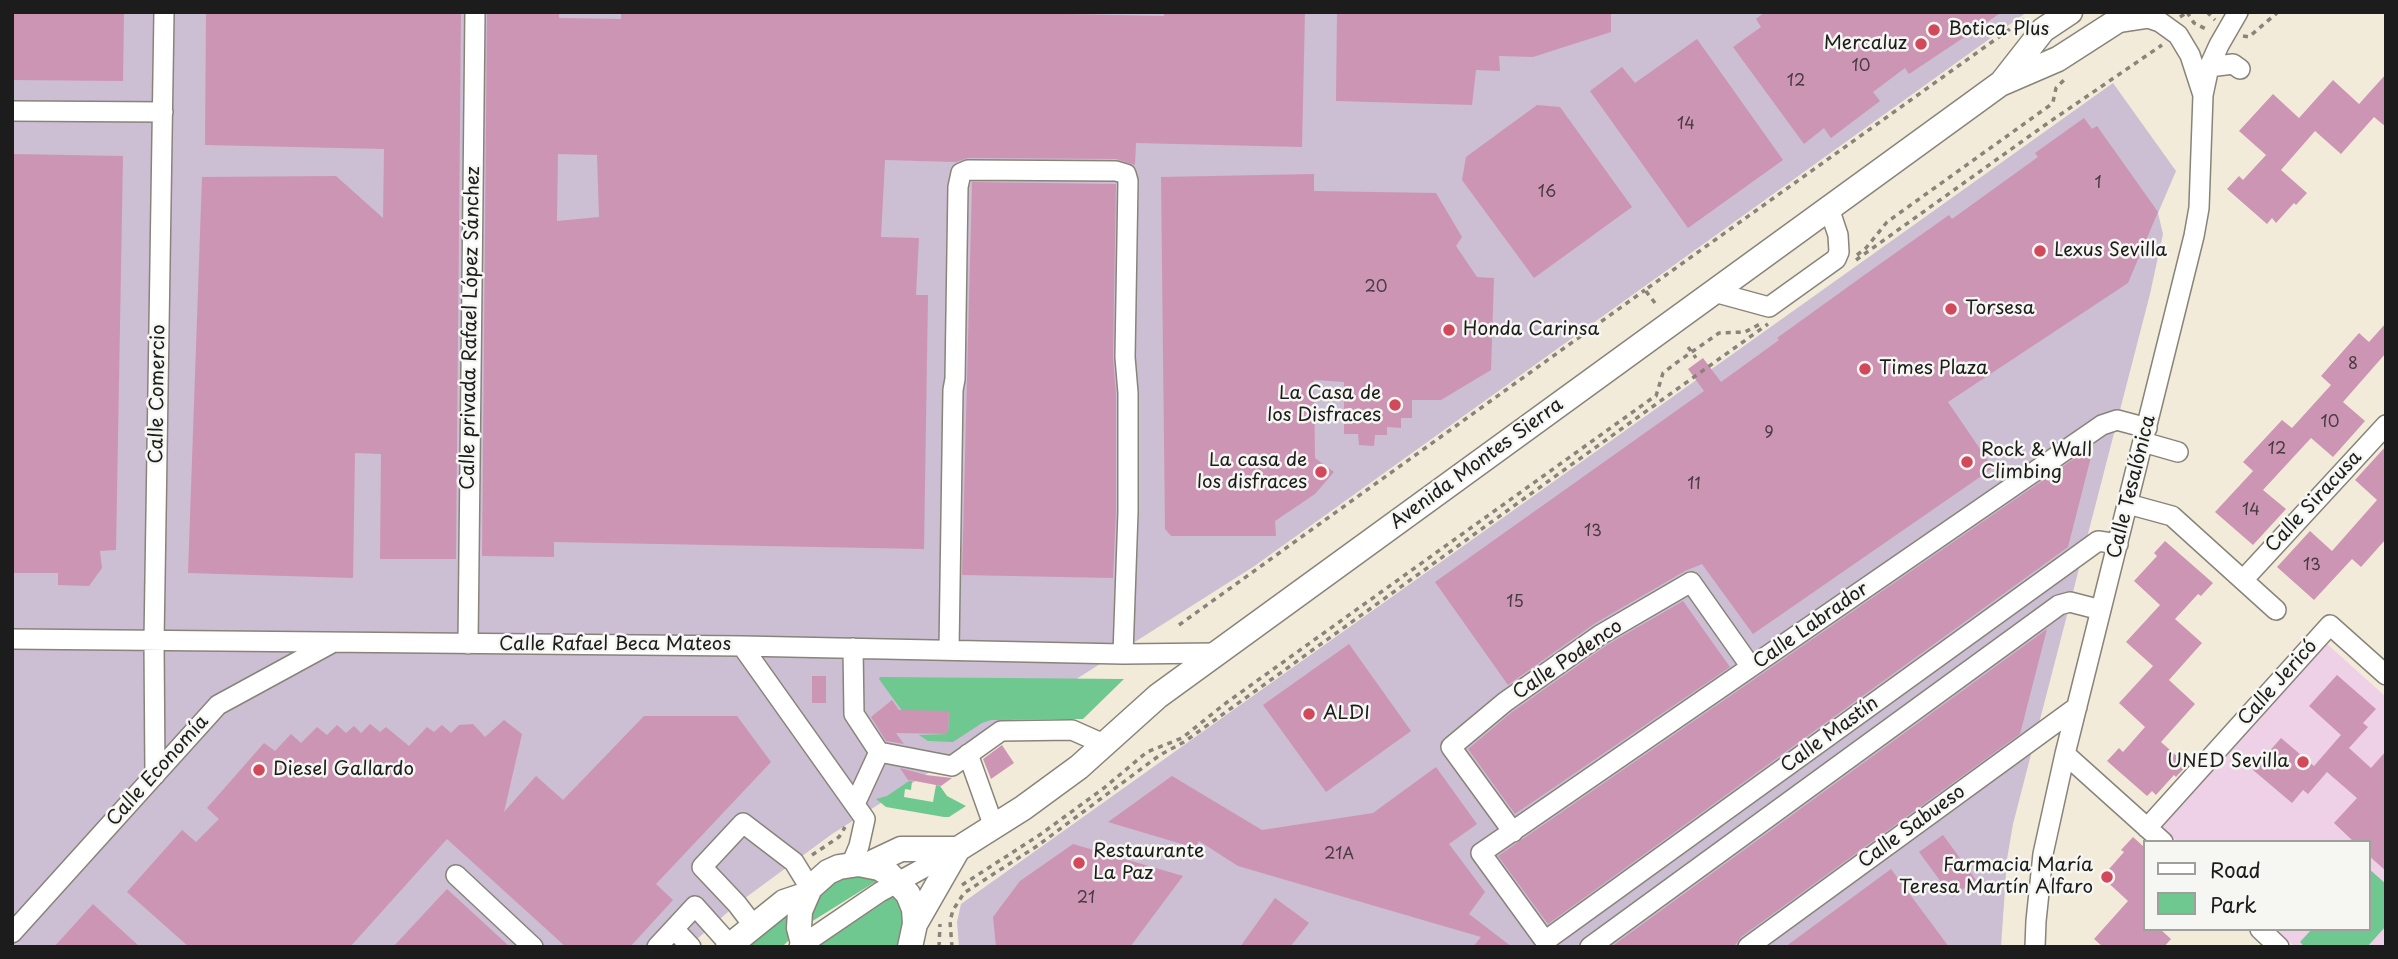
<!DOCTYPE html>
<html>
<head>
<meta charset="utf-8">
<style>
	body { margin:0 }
	#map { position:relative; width:2398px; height:959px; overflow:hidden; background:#f3ebd9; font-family:"Playpen Sans",sans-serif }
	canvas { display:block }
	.frame { position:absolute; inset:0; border:14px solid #1c1c1c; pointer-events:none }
	.legend { position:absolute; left:2143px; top:840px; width:228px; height:91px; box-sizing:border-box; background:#f6f6f2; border:2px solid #9f9f9c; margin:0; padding:9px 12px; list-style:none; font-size:21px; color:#1c1c1c }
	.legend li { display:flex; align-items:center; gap:14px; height:35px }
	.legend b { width:35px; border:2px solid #9f9f9c }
</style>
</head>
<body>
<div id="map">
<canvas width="2398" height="959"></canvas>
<div class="frame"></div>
<ul class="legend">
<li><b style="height:9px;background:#fff"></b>Road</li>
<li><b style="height:19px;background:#6ec88f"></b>Park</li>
</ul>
</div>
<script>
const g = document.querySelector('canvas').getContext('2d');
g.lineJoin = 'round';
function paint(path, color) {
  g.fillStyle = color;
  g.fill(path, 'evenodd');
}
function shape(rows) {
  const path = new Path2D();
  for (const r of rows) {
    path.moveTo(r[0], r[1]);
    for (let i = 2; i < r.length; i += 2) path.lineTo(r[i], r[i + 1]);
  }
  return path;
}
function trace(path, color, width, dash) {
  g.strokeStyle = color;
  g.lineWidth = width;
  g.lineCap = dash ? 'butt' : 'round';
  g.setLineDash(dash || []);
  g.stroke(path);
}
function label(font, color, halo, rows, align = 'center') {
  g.font = font + ' "Playpen Sans",sans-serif';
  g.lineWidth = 5;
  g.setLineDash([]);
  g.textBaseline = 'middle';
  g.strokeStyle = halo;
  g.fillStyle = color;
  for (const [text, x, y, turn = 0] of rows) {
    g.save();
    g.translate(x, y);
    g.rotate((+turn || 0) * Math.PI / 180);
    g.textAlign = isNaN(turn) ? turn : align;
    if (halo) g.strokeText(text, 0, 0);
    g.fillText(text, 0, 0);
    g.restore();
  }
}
paint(shape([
	[2326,643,2386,697,2386,947,2295,947,2275,929,2368,929,2368,842,2178,842,2161,827]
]), '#eed0e7');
paint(shape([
	[12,12,2027,12,1253,567,832,834,737,904,688,947,12,947],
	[2113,83,2176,171,2158,213,2163,234,2150,294,2013,824,2007,859,2001,947,959,947,957,922,961,904]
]), '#ccbed3');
paint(shape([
	[880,677,1124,679,1083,719,991,720,982,723,953,742,928,741,919,735,948,734,949,711,918,733,879,679],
	[909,781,912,781,911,790,905,789,904,797,933,802,936,785,940,786,947,796,966,806,949,817,944,817,886,807,876,799,887,796],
	[2368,868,2386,884,2386,926,2367,947,2305,947,2300,942,2312,929,2368,929],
	[855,875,875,878,875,882,811,922,812,905,816,897,837,879],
	[895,895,903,917,901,940,897,947,817,947],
	[788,913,790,939,782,947,740,947]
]), '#6ec88f');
paint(shape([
	[12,12,124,12,123,81,12,80],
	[206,12,461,12,456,559,380,559,381,454,355,453,353,578,188,573,202,177,336,176,383,218,384,149,205,145],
	[487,12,559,12,559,18,621,19,621,12,973,12,1164,16,1164,12,1305,12,1302,147,1136,143,1135,165,1116,159,968,158,956,162,885,160,881,237,919,238,916,295,928,295,924,549,554,542,554,557,482,556],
	[558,154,597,155,599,217,557,221],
	[1337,12,1611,12,1611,32,1533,57,1499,56,1500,71,1476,70,1472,105,1336,101],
	[1765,12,2002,12,1909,74,1905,68,1873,92,1880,101,1831,138,1824,128,1804,144,1733,47,1761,27,1756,19],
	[1697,39,1783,160,1688,228,1590,91,1622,67,1635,83],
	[2386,74,2386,127,2374,117,2341,154,2315,131,2281,170,2307,193,2296,205,2294,203,2276,223,2272,218,2267,224,2227,189,2239,176,2243,180,2266,155,2239,131,2273,94,2299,118,2333,80,2359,104],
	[1537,105,1560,107,1632,207,1534,278,1462,180,1466,157],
	[2084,118,2092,129,2097,126,2158,212,2128,283,1948,402,1993,468,1753,634,1702,564,1685,571,1594,624,1508,685,1435,582,1704,391,1688,369,1703,358,1721,382,1779,340,1777,338,1863,276,1949,215,1952,219,2038,157,2035,153],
	[12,154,123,156,116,550,100,551,102,568,89,586,58,585,58,573,12,573],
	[1314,174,1314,191,1436,193,1462,237,1456,246,1477,277,1494,278,1491,370,1441,400,1412,400,1412,418,1401,418,1401,428,1387,427,1387,435,1375,435,1374,446,1359,445,1358,434,1344,434,1344,382,1314,380,1315,458,1334,472,1315,494,1275,521,1276,536,1171,536,1165,529,1161,177],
	[972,182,1116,184,1113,357,1116,394,1116,512,1113,578,962,575],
	[2386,323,2386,353,2343,402,2365,421,2333,457,2311,438,2263,490,2286,509,2253,545,2215,512,2253,471,2243,462,2282,420,2292,428,2331,385,2321,376,2359,333,2369,342],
	[2094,445,2068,547,1548,924,1498,856],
	[2386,446,2386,539,2361,567,2352,559,2314,600,2277,567,2310,531,2332,551,2377,500,2355,480],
	[2165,541,2213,583,2201,596,2198,594,2175,619,2202,643,2169,680,2195,704,2161,742,2187,765,2176,777,2174,775,2156,795,2152,791,2147,796,2107,761,2119,748,2123,752,2145,727,2119,703,2153,666,2126,642,2160,605,2134,581,2157,556,2154,553],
	[1683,601,1730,667,1515,814,1468,749,1512,712,1607,645],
	[2047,629,2020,734,1741,937,1736,944,1733,947,1611,947],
	[1349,644,1411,731,1326,792,1263,705],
	[2337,675,2376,709,2363,723,2368,727,2349,748,2371,768,2386,751,2386,871,2368,855,2368,842,2354,842,2334,823,2357,798,2327,772,2308,794,2303,790,2292,803,2253,770,2281,738,2314,766,2341,735,2309,706],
	[812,676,826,676,826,703,812,703],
	[892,700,899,710,949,711,948,734,896,733,904,744,886,741,871,717],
	[644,716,737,716,771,762,656,884,673,900,630,947,566,947,447,839,350,947,189,947,127,892,182,830,196,842,219,819,207,808,264,743,275,751,291,734,301,743,317,727,327,735,337,725,346,733,354,726,361,733,370,724,380,732,386,727,409,746,427,727,434,732,442,725,451,733,459,725,473,724,485,737,504,720,522,734,504,812,536,776,563,800],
	[1002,745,1014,763,991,779,983,759],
	[1436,767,1477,824,1449,844,1485,892,1469,914,1512,947,1473,947,1481,937,1238,866,1199,841,1195,848,1108,822,1172,776,1262,830,1373,813],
	[900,768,926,775,952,778,941,786,915,781,908,780],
	[1943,835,1976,880,1952,897,1919,852],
	[2133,837,2144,847,2144,929,2160,929,2171,939,2164,947,2103,947,2094,939,2128,901,2102,877,2124,852,2121,850],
	[1073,844,1183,876,1130,947,996,947,993,917,1020,881],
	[1891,869,1949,947,1785,947],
	[447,889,510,947,393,947],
	[1275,898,1309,923,1290,947,1240,947],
	[93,904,140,947,54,947]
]), '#cd95b4');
const minor = shape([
	[2115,23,2148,18,2160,22,2178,35,2190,55,2203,95],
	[2209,67,2233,64,2240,69],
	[12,111,163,112],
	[1714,292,1769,307,1836,259,1839,252,1838,235,1829,208],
	[2143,442,2178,452],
	[2128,504,2172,516,2276,610],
	[2118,544,2098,541,1545,941,1481,853,2102,425,2117,420,2147,428],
	[2243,580,2386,425],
	[12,639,742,646,1123,654,1217,653],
	[468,644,475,12],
	[742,646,865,819,859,846,851,865],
	[853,648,854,714,879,752,855,804],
	[949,650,953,390,955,379,958,187,961,173,968,170,1116,171,1126,174,1128,181,1125,357,1128,393,1128,512,1123,654],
	[879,752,952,766,1001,731,1072,730,1106,745],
	[968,754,994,827],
	[2065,754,2163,842],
	[155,775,154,641,164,12],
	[2147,828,2330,625,2386,675],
	[1513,832,1451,747,1505,702,1600,635,1691,582,1751,667],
	[456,875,533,947],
	[753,925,737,904,702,867,743,823,794,862,810,888],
	[674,929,691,947],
	[2260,929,2279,947],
	[12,933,218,705,330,644],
	[657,947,695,906,730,945],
	[799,947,880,892,958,849],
	[1590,947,2059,605,2070,602,2101,610],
	[1748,947,2077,707],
	[2035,947,2036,921,2043,854,2065,754,2194,236,2199,208,2203,95,2209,67,2219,45,2238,12]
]);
const major = shape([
	[2003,81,2043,30,2070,12],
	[867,865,901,849,958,849],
	[915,924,958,849,1023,808,1079,767,1158,696,2000,84,2058,59,2131,12],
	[728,947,784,902,805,895],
	[804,947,799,928,800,911,810,888,828,872,839,867,859,864,879,868,889,874,908,894,914,909,915,924,910,947]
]);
trace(minor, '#88847a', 22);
trace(major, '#88847a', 27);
trace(shape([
	[2187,12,2194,23,2206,29],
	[2207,12,2215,20],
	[2180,17,2188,12],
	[2243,36,2249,37,2278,12],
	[1857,255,1866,248,1887,222,2049,106,2053,102,2056,88,2064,80],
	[1856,260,2045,125,2162,45],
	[1655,303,1645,290,2024,19],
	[1688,347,1696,358],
	[1179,625,1645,290],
	[812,855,839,837,845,827],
	[962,885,1041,834,1104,788,1147,752,1182,738,1226,703,1651,399,1656,396,1663,373,1676,363,1719,333,1745,332,1762,323],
	[939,947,940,924],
	[952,947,950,921,953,910,964,893,1037,846,1160,755,1184,742,1768,324]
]), '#88847a', 3.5, [5, 5]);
trace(minor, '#fff', 19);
trace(major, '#fff', 24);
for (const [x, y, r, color] of [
	[1934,30,7,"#d1495b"],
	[1921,44,7,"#d1495b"],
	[2040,251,7,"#d1495b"],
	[1951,309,7,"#d1495b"],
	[1449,330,7,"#d1495b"],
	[1865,369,7,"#d1495b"],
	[1395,405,7,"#d1495b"],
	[1967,462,7,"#d1495b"],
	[1321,472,7,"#d1495b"],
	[1309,714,7,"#d1495b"],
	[2303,762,7,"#d1495b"],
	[259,770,7,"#d1495b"],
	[1079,863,7,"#d1495b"],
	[2107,877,7,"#d1495b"]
]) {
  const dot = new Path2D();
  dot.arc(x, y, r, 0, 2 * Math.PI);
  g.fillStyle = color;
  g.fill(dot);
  trace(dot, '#f6f6f2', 2.5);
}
label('16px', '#483a42', null, [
	["10",1861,67],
	["12",1796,82],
	["14",1686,125],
	["1",2098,184],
	["16",1547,193],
	["20",1376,288],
	["8",2353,365],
	["10",2330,423],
	["9",1769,434],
	["12",2277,450],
	["11",1694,485],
	["14",2251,511],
	["13",1593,532],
	["13",2312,566],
	["15",1515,603],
	["21A",1339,855],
	["21",1086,899]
]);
label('19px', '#1c1c1c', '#f6f6f2', [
	["Botica Plus",1948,30],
	["Mercaluz",1907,44,"right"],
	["Lexus Sevilla",2054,251],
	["Torsesa",1965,309],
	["Honda Carinsa",1463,330],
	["Times Plaza",1879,369],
	["La Casa de",1381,394,"right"],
	["los Disfraces",1381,416,"right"],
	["Rock & Wall",1981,451],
	["Climbing",1981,473],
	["La casa de",1307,461,"right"],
	["los disfraces",1307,483,"right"],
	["ALDI",1323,714],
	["UNED Sevilla",2289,762,"right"],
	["Diesel Gallardo",273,770],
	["Restaurante",1093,852],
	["La Paz",1093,874],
	["Farmacia María",2093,866,"right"],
	["Teresa Martín Alfaro",2093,888,"right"]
], 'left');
label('19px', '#1c1c1c', '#f6f6f2', [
	["Calle privada Rafael López Sánchez",471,328,-89],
	["Calle Comercio",158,394,-89],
	["Avenida Montes Sierra",1477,464,-36],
	["Calle Tesalónica",2132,487,-76],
	["Calle Siracusa",2314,502,-47],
	["Calle Labrador",1811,626,-35],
	["Calle Rafael Beca Mateos",615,645],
	["Calle Podenco",1568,660,-34],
	["Calle Jericó",2278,683,-48],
	["Calle Mastín",1830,735,-36],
	["Calle Economía",158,771,-48],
	["Calle Sabueso",1912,827,-36]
]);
</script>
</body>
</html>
